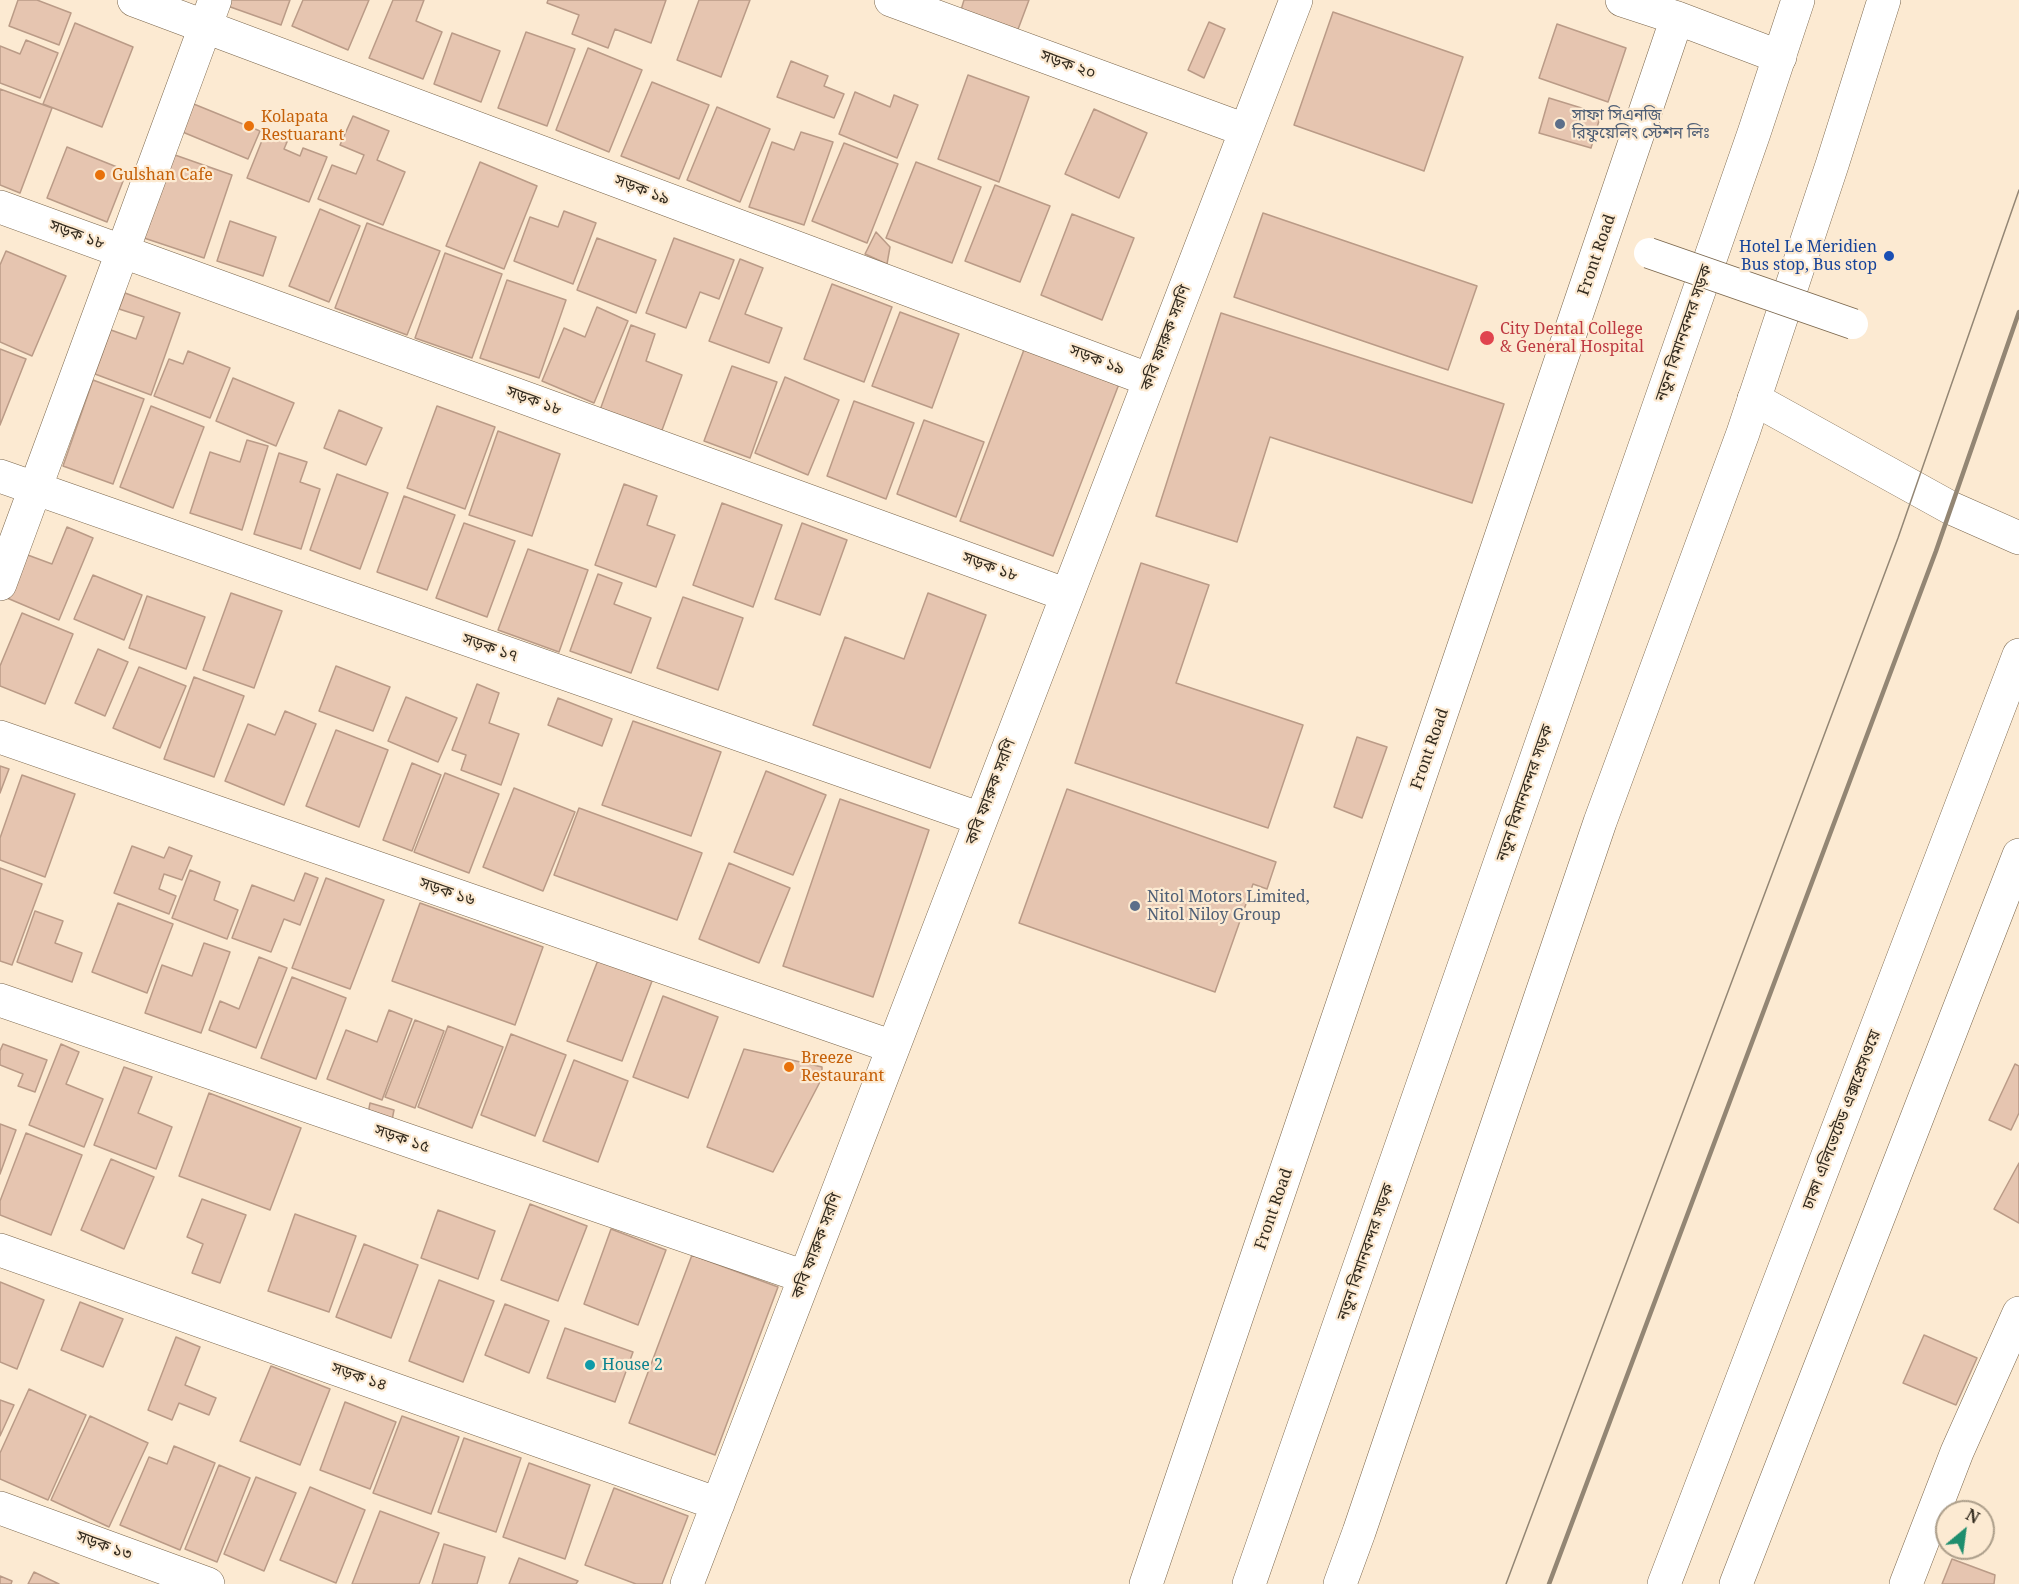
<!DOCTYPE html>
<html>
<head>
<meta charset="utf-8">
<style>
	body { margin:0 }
	#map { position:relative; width:2019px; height:1584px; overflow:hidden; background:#fcead2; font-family:"Noto Serif",serif }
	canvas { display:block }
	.north { position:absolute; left:1935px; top:1500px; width:60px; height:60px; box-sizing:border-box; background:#fcead2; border:2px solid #ac9e8a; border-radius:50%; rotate:29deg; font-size:16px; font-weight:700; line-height:24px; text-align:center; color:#332b1f }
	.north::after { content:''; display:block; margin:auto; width:21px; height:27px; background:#1f8e6e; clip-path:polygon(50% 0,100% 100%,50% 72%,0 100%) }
</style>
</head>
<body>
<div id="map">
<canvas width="2019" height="1584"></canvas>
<div class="north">N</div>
</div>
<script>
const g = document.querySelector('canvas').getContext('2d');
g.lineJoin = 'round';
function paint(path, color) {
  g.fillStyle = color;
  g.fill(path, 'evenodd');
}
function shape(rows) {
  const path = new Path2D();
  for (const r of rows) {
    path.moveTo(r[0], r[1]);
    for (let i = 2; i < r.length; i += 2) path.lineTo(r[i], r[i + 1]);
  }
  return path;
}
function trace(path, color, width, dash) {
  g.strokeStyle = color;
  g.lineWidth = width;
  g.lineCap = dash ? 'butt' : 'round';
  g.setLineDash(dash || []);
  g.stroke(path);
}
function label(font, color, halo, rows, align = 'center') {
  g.font = font + ' "Noto Serif","Noto Sans Bengali",serif';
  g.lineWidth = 4.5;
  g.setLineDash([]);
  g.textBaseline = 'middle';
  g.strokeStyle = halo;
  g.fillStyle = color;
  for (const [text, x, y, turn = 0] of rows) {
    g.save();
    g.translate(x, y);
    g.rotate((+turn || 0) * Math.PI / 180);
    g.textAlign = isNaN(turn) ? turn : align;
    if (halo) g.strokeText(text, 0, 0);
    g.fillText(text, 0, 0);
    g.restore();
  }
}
const building = shape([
	[18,0,37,0,71,13,59,45,9,26,18,0],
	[223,0,290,0,281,25,222,4,223,0],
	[303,0,369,0,348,50,292,26,303,0],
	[393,0,424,0,416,21,442,32,423,79,369,58,393,0],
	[548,0,666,0,651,43,615,29,608,48,572,34,579,15,547,3,548,0],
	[699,0,750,0,721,77,677,60,699,0],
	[964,0,1029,0,1017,32,961,10,964,0],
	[1333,12,1463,57,1424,171,1294,125,1333,12],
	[1209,22,1225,29,1204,78,1188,70,1209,22],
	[75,23,133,47,102,127,43,104,75,23],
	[1557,24,1626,48,1608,102,1539,78,1557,24],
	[526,32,575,49,547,126,498,108,526,32],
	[452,33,500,51,481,102,434,84,452,33],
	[26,40,58,53,40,98,0,83,0,46,20,54,26,40],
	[588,48,642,70,609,152,556,130,588,48],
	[791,61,828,76,824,86,844,94,834,118,777,97,791,61],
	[968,75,1029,97,999,182,938,159,968,75],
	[652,82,709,105,679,179,621,156,652,82],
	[0,89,52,108,20,193,0,185,0,89],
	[855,92,890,107,894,95,918,105,897,158,839,134,855,92],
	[179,98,260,131,248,159,168,126,179,98],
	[1549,98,1601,114,1591,148,1539,133,1549,98],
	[717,107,770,129,740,202,687,180,717,107],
	[1094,109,1147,133,1119,198,1065,174,1094,109],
	[353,116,389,131,377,160,405,172,383,225,318,199,332,165,356,174,364,155,340,145,353,116],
	[801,132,833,142,804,225,749,207,772,142,794,150,801,132],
	[265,133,287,142,284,149,300,156,303,148,327,157,309,202,247,178,265,133],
	[844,143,898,164,867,243,812,221,844,143],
	[67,147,127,171,107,222,47,198,67,147],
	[155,148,232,175,204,258,126,232,155,148],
	[480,162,537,186,504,269,446,246,480,162],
	[916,162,981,187,952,263,886,238,916,162],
	[995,185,1050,206,1020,282,965,261,995,185],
	[320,209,360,226,329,302,289,286,320,209],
	[564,211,596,223,573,284,514,261,530,217,558,227,564,211],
	[1263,213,1477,286,1448,370,1234,297,1263,213],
	[1072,214,1134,238,1102,320,1041,295,1072,214],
	[230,221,276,237,263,276,217,261,230,221],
	[367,223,440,251,407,335,335,308,367,223],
	[876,232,890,247,887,264,865,254,876,232],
	[597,238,656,260,636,313,577,290,597,238],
	[674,238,734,260,719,299,700,292,686,328,646,313,674,238],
	[6,251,66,276,32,356,0,342,0,265,6,251],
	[445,253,502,274,472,358,415,338,445,253],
	[740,259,763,268,745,314,782,328,769,363,709,341,740,259],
	[507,280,566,300,539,378,480,358,507,280],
	[832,284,892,307,864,382,804,359,832,284],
	[125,293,180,313,151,395,95,374,111,330,136,339,144,317,119,309,125,293],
	[597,307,628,321,594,403,542,381,564,328,585,337,597,307],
	[900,312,959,334,932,408,872,386,900,312],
	[1221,313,1504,404,1472,503,1270,437,1237,542,1156,516,1221,313],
	[631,325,655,334,646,361,682,375,661,433,600,410,631,325],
	[1025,347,1119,384,1053,556,960,521,1025,347],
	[0,349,26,359,0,425,0,349],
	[188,351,230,368,210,418,154,396,169,359,183,364,188,351],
	[732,366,777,382,750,458,704,441,732,366],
	[785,377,839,400,808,475,755,453,785,377],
	[233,378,294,403,276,446,216,421,233,378],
	[93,380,144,399,113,484,63,466,93,380],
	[854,401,914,423,886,499,827,476,854,401],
	[151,406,204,427,173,508,120,487,151,406],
	[437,406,495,427,465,509,407,488,437,406],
	[339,410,382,428,366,465,324,448,339,410],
	[924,420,984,442,956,517,897,494,924,420],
	[498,431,560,454,532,536,469,515,498,431],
	[247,440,268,446,242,530,190,513,210,452,240,462,247,440],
	[279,453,307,462,300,482,320,489,301,549,254,534,279,453],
	[337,474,388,493,360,569,310,550,337,474],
	[624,484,657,496,647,525,675,535,656,587,595,565,624,484],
	[404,496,455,515,427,590,377,572,404,496],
	[722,503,782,525,753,607,693,585,722,503],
	[464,523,515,541,487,617,436,598,464,523],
	[802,523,847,540,820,615,775,599,802,523],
	[67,527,93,538,59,620,7,598,25,554,52,564,67,527],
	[528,549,588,570,559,652,498,630,528,549],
	[1141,563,1209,585,1176,683,1303,725,1268,828,1075,763,1141,563],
	[598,574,622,583,614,604,651,618,631,673,570,651,598,574],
	[93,575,142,595,124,640,74,619,93,575],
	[231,593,282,611,254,688,203,670,231,593],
	[928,593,986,615,930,768,813,725,845,637,904,659,928,593],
	[147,596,205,617,186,669,129,648,147,596],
	[683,597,743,618,718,690,657,668,683,597],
	[22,613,73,634,45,704,0,686,0,666,22,613],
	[98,649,128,662,105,716,75,703,98,649],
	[336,666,390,687,373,731,319,711,336,666],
	[139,667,186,686,160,748,113,728,139,667],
	[194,677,244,696,214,777,164,759,194,677],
	[477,684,499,693,489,723,519,734,501,785,461,770,466,755,452,750,477,684],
	[406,697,457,718,438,762,388,741,406,697],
	[558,698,612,719,602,746,548,725,558,698],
	[285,711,316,724,284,805,225,781,248,724,275,735,285,711],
	[633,721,721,752,691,836,602,805,633,721],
	[336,730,388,750,359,827,306,806,336,730],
	[1357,737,1387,747,1362,818,1334,807,1357,737],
	[412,763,441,775,412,851,383,840,412,763],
	[0,766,9,769,0,793,0,766],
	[766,771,826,795,793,875,734,852,766,771],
	[445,773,499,794,469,873,414,852,445,773],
	[22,775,75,794,45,877,0,860,0,838,22,775],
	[514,788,575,812,543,891,483,867,514,788],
	[1067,789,1276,862,1267,889,1253,884,1215,992,1019,923,1067,789],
	[840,799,929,830,873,997,783,966,840,799],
	[579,808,702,853,677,920,554,875,579,808],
	[132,846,164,858,169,847,192,856,182,880,164,874,159,889,176,896,169,914,114,893,132,846],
	[729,863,790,888,759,963,699,939,729,863],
	[0,868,42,884,12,965,0,961,0,868],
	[190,870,220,882,214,900,238,910,227,939,172,918,190,870],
	[305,873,318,878,300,925,284,919,271,952,232,938,252,885,294,901,305,873],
	[326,878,384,900,350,989,292,968,326,878],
	[118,903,173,924,147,993,92,972,118,903],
	[420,903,543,947,515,1025,392,981,420,903],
	[35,911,63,921,55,943,82,953,72,982,17,962,35,911],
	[204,943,230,952,201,1033,145,1013,162,965,192,976,204,943],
	[259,957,287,968,256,1048,209,1030,220,1001,239,1009,259,957],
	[598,960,652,981,622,1061,567,1041,598,960],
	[292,977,346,998,316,1079,261,1058,292,977],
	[663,996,718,1017,688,1098,633,1077,663,996],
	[389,1010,412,1019,382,1100,327,1079,346,1030,377,1042,389,1010],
	[415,1020,444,1031,415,1108,385,1097,415,1020],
	[448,1026,503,1047,472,1128,418,1107,448,1026],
	[511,1034,566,1055,535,1136,481,1115,511,1034],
	[3,1044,47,1060,35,1092,18,1086,23,1074,0,1065,0,1051,3,1044],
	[61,1044,79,1052,66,1084,103,1099,84,1147,29,1125,61,1044],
	[744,1049,822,1067,822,1078,773,1172,707,1147,744,1049],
	[574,1060,628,1081,598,1162,543,1141,574,1060],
	[2015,1064,2019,1066,2019,1113,2011,1130,1989,1120,2015,1064],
	[124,1067,152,1077,138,1113,172,1127,156,1169,94,1145,124,1067],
	[209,1093,301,1128,270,1210,179,1176,209,1093],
	[370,1103,394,1110,391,1125,367,1119,370,1103],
	[0,1124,16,1130,0,1174,0,1124],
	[26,1133,82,1155,51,1235,0,1215,0,1201,26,1133],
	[111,1159,154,1177,124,1249,81,1230,111,1159],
	[2019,1163,2019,1223,1994,1209,2019,1163],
	[202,1199,246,1215,220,1283,192,1273,203,1244,187,1237,202,1199],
	[530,1204,587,1226,558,1301,501,1280,530,1204],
	[438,1210,495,1231,478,1279,421,1258,438,1210],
	[295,1214,356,1236,329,1312,268,1291,295,1214],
	[611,1229,666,1250,638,1325,584,1304,611,1229],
	[364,1244,418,1265,391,1338,336,1317,364,1244],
	[692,1255,778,1287,715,1455,629,1423,692,1255],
	[439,1280,494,1301,463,1382,409,1361,439,1280],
	[0,1282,44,1300,17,1369,0,1362,0,1282],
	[80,1302,123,1319,103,1367,61,1350,80,1302],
	[505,1304,549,1321,529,1373,485,1355,505,1304],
	[565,1328,633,1352,615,1402,547,1378,565,1328],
	[1924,1335,1977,1358,1956,1405,1903,1383,1924,1335],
	[176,1337,200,1347,185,1385,216,1398,209,1415,179,1403,172,1420,148,1410,176,1337],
	[271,1366,330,1389,300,1465,240,1441,271,1366],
	[29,1389,86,1415,48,1500,0,1479,0,1453,29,1389],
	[0,1400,14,1405,0,1436,0,1400],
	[345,1402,396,1422,370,1489,320,1470,345,1402],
	[90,1416,148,1443,109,1527,51,1500,90,1416],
	[402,1416,459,1437,431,1514,373,1493,402,1416],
	[464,1438,521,1458,496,1532,438,1512,464,1438],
	[174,1446,215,1463,180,1550,120,1525,149,1457,167,1464,174,1446],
	[529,1463,590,1485,565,1559,503,1537,529,1463],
	[219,1465,250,1478,217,1562,185,1549,219,1465],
	[256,1477,296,1493,264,1571,224,1554,256,1477],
	[310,1487,365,1510,336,1583,280,1560,310,1487],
	[614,1488,688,1516,662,1584,636,1584,585,1565,614,1488],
	[380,1511,439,1533,419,1584,352,1584,380,1511],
	[444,1544,485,1557,477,1584,432,1584,444,1544],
	[519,1558,578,1581,576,1584,509,1584,519,1558],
	[1952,1559,1995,1575,1994,1584,1942,1584,1952,1559],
	[34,1572,59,1584,28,1584,34,1572],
	[0,1576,12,1581,11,1584,0,1584,0,1576]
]);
paint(building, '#e6c5b0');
trace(building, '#ba9b87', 1.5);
const minor = shape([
	[134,0,1150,380],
	[891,0,1245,130],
	[1622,0,1677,18,1780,57],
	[0,207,1067,595],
	[1754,399,1951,508,2019,538],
	[0,476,981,819],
	[0,584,215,0],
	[0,737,893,1047],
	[0,1000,805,1277],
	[0,1250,718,1504],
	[0,1508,208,1584],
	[687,1584,1296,0],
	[1146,1584,1677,18],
	[1906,1584,1957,1452,2019,1313]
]);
const trunk = shape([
	[1249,1584,1754,133,1798,0],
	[1340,1584,1359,1532,1600,822,1743,433,1832,165,1884,0]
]);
const motorway = shape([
	[1664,1584,2019,655],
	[1736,1584,2019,855]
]);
trace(minor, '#7a664c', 34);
trace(trunk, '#7a664c', 34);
trace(motorway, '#7a664c', 34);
trace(minor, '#fff', 33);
trace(trunk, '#fff', 33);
trace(motorway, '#fff', 33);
trace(shape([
	[1506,1584,1898,538,2019,190]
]), '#938674', 1.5);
trace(shape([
	[1549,1584,1936,551,2019,312]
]), '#938674', 4.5);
const pedestrianBridge = shape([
	[1649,253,1853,324]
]);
trace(pedestrianBridge, '#7a664c', 32, []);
trace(pedestrianBridge, '#fff', 30);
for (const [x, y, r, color] of [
	[1560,124,6,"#5c6f8a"],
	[249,126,6,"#e8710a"],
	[100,175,6,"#e8710a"],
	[1889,256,6,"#1a4fb4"],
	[1487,338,8,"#e0444e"],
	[1135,906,6,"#5c6f8a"],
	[789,1067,6,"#e8710a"],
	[590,1365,6,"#0f9aa8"]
]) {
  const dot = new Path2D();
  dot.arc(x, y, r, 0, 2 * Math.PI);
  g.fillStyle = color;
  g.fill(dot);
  trace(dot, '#fcead2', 2);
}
label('16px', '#332b1f', '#fcead2', [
	["সড়ক ২০",1068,65,20],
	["সড়ক ১৯",642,190,21],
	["সড়ক ১৮",77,235,20],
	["Front Road",1597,255,-71],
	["নতুন বিমানবন্দর সড়ক",1684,333,-71],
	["কবি ফারুক সরণি",1166,338,-69],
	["সড়ক ১৯",1097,360,21],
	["সড়ক ১৮",534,401,20],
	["সড়ক ১৮",990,567,20],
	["সড়ক ১৭",490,648,19],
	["Front Road",1430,749,-71],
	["কবি ফারুক সরণি",991,792,-69],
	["নতুন বিমানবন্দর সড়ক",1525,793,-71],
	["সড়ক ১৬",447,892,19],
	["ঢাকা এলিভেটেড এক্সপ্রেসওয়ে",1842,1120,-69],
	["সড়ক ১৫",402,1139,19],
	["Front Road",1274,1209,-71],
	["কবি ফারুক সরণি",817,1246,-69],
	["নতুন বিমানবন্দর সড়ক",1366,1252,-71],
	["সড়ক ১৪",359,1377,19],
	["সড়ক ১৩",104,1546,20]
]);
label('16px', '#4e5e75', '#fcead2', [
	["সাফা সিএনজি",1572,115],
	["রিফুয়েলিং স্টেশন লিঃ",1572,133],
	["Nitol Motors Limited,",1147,897],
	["Nitol Niloy Group",1147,915]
], 'left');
label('16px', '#c56008', '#fcead2', [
	["Kolapata",261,117],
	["Restuarant",261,135],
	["Gulshan Cafe",112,175],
	["Breeze",801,1058],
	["Restaurant",801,1076]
], 'left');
label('16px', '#164399', '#fcead2', [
	["Hotel Le Meridien",1877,247],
	["Bus stop, Bus stop",1877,265]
], 'right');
label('16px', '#be3a42', '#fcead2', [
	["City Dental College",1500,329],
	["& General Hospital",1500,347]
], 'left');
label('16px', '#0d838f', '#fcead2', [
	["House 2",602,1365]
], 'left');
</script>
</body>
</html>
